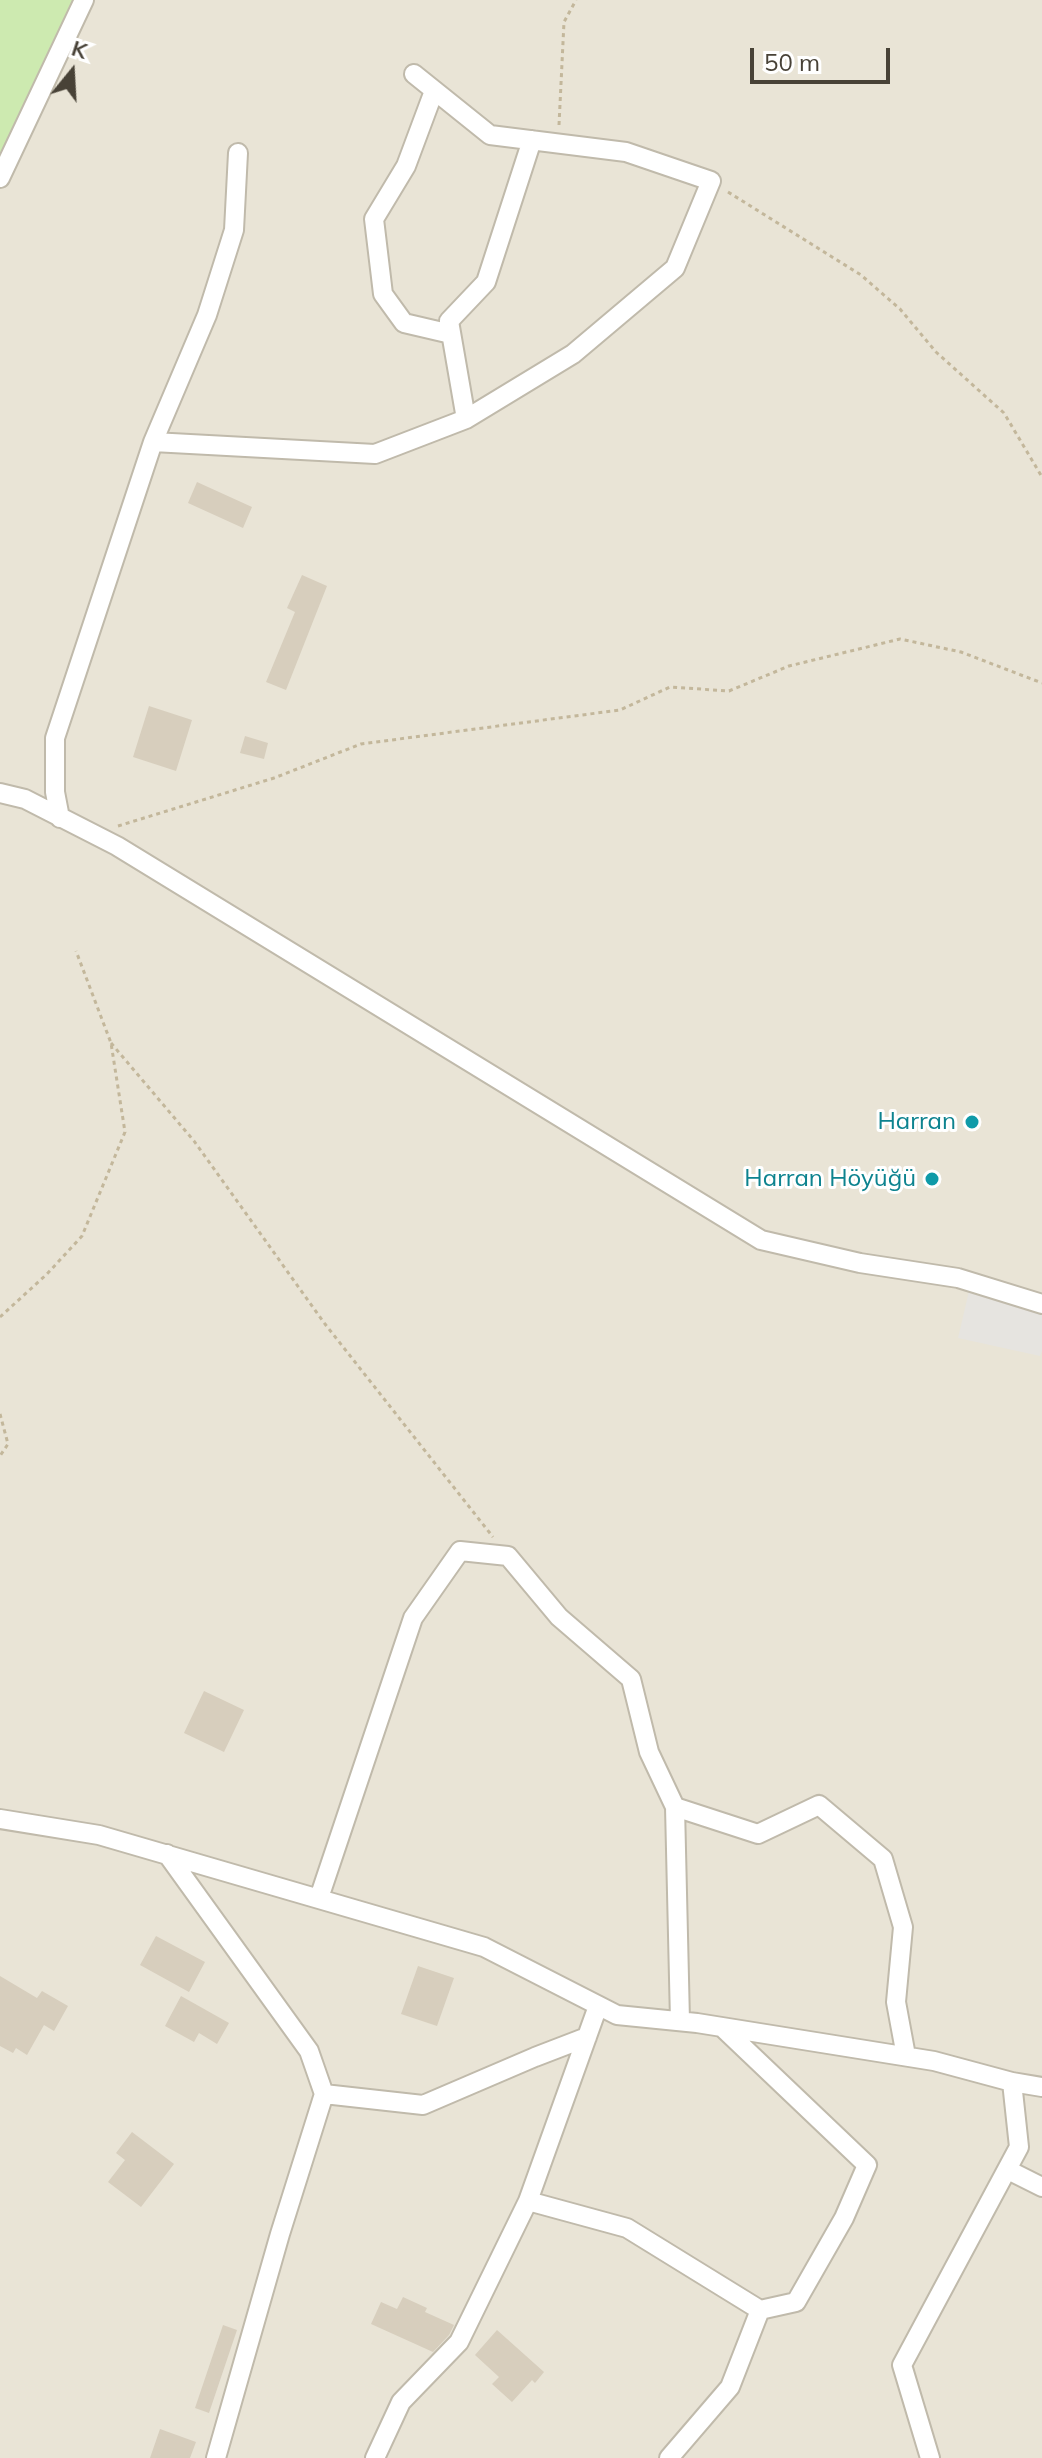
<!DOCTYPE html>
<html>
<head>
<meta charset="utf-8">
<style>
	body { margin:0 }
	#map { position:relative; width:1042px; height:2458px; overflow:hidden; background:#f5f1e8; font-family:Mulish,sans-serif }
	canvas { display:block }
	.north { position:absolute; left:32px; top:32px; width:80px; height:80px; -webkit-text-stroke:6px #fff; paint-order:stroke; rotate:18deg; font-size:22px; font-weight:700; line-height:32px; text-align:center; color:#484237 }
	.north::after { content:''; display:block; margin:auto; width:28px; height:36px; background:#484237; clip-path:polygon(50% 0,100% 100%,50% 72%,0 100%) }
	.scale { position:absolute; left:750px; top:48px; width:140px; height:36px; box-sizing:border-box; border:4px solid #484237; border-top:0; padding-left:10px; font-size:24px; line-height:28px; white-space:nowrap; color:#484237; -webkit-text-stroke:6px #fff; paint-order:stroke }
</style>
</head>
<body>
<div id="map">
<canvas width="1042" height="2458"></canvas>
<div class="north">K</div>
<div class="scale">50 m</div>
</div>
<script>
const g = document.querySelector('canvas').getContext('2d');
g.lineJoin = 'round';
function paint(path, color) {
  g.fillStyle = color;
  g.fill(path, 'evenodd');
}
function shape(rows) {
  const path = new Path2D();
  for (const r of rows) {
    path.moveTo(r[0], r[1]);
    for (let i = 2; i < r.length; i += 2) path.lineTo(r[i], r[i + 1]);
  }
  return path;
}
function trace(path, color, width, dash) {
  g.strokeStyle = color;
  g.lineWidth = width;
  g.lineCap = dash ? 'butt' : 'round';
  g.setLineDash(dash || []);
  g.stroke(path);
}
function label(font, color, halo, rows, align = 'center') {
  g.font = font + ' Mulish,sans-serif';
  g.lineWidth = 6;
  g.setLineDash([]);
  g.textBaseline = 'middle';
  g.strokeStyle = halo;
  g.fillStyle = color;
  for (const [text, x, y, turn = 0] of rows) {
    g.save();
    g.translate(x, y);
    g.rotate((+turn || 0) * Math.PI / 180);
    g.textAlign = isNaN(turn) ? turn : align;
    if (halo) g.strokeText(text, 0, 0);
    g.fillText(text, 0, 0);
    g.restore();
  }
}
paint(shape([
	[0,0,1042,0,1042,2458,0,2458]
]), '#e9e4d6');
paint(shape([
	[0,0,84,0,0,178]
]), '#cdeab0');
paint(shape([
	[969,1291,1042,1314,1042,1351,1040,1356,958,1338]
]), '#e6e4e0');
paint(shape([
	[197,482,252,507,243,528,188,503],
	[302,575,327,586,286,690,266,682,295,612,287,608],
	[149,706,192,720,176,771,133,757],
	[245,736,268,743,264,759,240,753],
	[204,1691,244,1710,224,1752,184,1733],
	[156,1936,205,1962,189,1992,140,1965],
	[418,1966,454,1978,437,2026,401,2014],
	[0,1976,37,1998,42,1991,68,2006,54,2031,44,2025,27,2055,16,2048,13,2053,0,2046],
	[181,1996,229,2023,217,2044,199,2033,194,2042,165,2026],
	[132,2132,174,2164,141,2207,108,2182,125,2160,116,2153],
	[403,2297,427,2308,425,2312,454,2325,449,2335,433,2352,371,2324,381,2302,397,2309],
	[223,2325,237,2330,209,2413,195,2408],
	[497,2330,544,2372,535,2383,532,2380,512,2402,492,2384,499,2377,475,2355],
	[160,2429,196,2442,190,2458,150,2458]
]), '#d7cebd');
const minor = shape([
	[434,91,406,166,374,219,383,294,404,323,451,334],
	[0,178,84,0],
	[466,419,449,321,486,282,532,140],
	[153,442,207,315,234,230,238,153],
	[0,793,25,799,117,846,761,1240,860,1263,958,1278,1042,1304],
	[60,818,55,792,55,738,153,442,375,454,466,419,573,354,675,268,711,181,626,152,490,135,414,74],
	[675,1807,680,2021],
	[0,1819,99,1835,484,1947,617,2015,697,2023,934,2061,1012,2082,1042,2087],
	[167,1854,309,2051,324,2094,280,2234,216,2458],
	[319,1898,413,1618,460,1551,508,1556,559,1617,631,1679,649,1752,675,1807,758,1834,819,1805,883,1859,903,1927,896,2002,906,2056],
	[324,2094,423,2105,535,2057,587,2037],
	[1008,2170,1042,2187],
	[528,2201,627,2228,760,2310,796,2302,844,2218,867,2165,722,2027],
	[375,2458,401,2402,459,2342,528,2201,598,2006],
	[669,2458,730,2387,760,2310],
	[930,2458,902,2365,1019,2147,1012,2082]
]);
trace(minor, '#c0baab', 22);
trace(shape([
	[559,125,564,22,576,0],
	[728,192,861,275,900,309,936,352,1004,413,1042,477],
	[118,826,274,778,361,744,620,710,670,687,729,691,789,666,900,639,961,652,1042,683],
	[111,1043,194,1141,325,1324,493,1537],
	[0,1317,47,1274,82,1236,125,1132,111,1043,76,951],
	[0,1414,8,1444,0,1456]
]), '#c3b79b', 3, [4, 4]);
trace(minor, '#fff', 18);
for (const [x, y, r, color] of [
	[972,1122,8,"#0f9aa8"],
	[932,1179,8,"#0f9aa8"]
]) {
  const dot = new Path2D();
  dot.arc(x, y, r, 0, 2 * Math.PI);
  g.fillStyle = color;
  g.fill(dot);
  trace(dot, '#fff', 3);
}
label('24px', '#0d838f', '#fff', [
	["Harran",956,1122],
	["Harran Höyüğü",916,1179]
], 'right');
</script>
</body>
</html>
